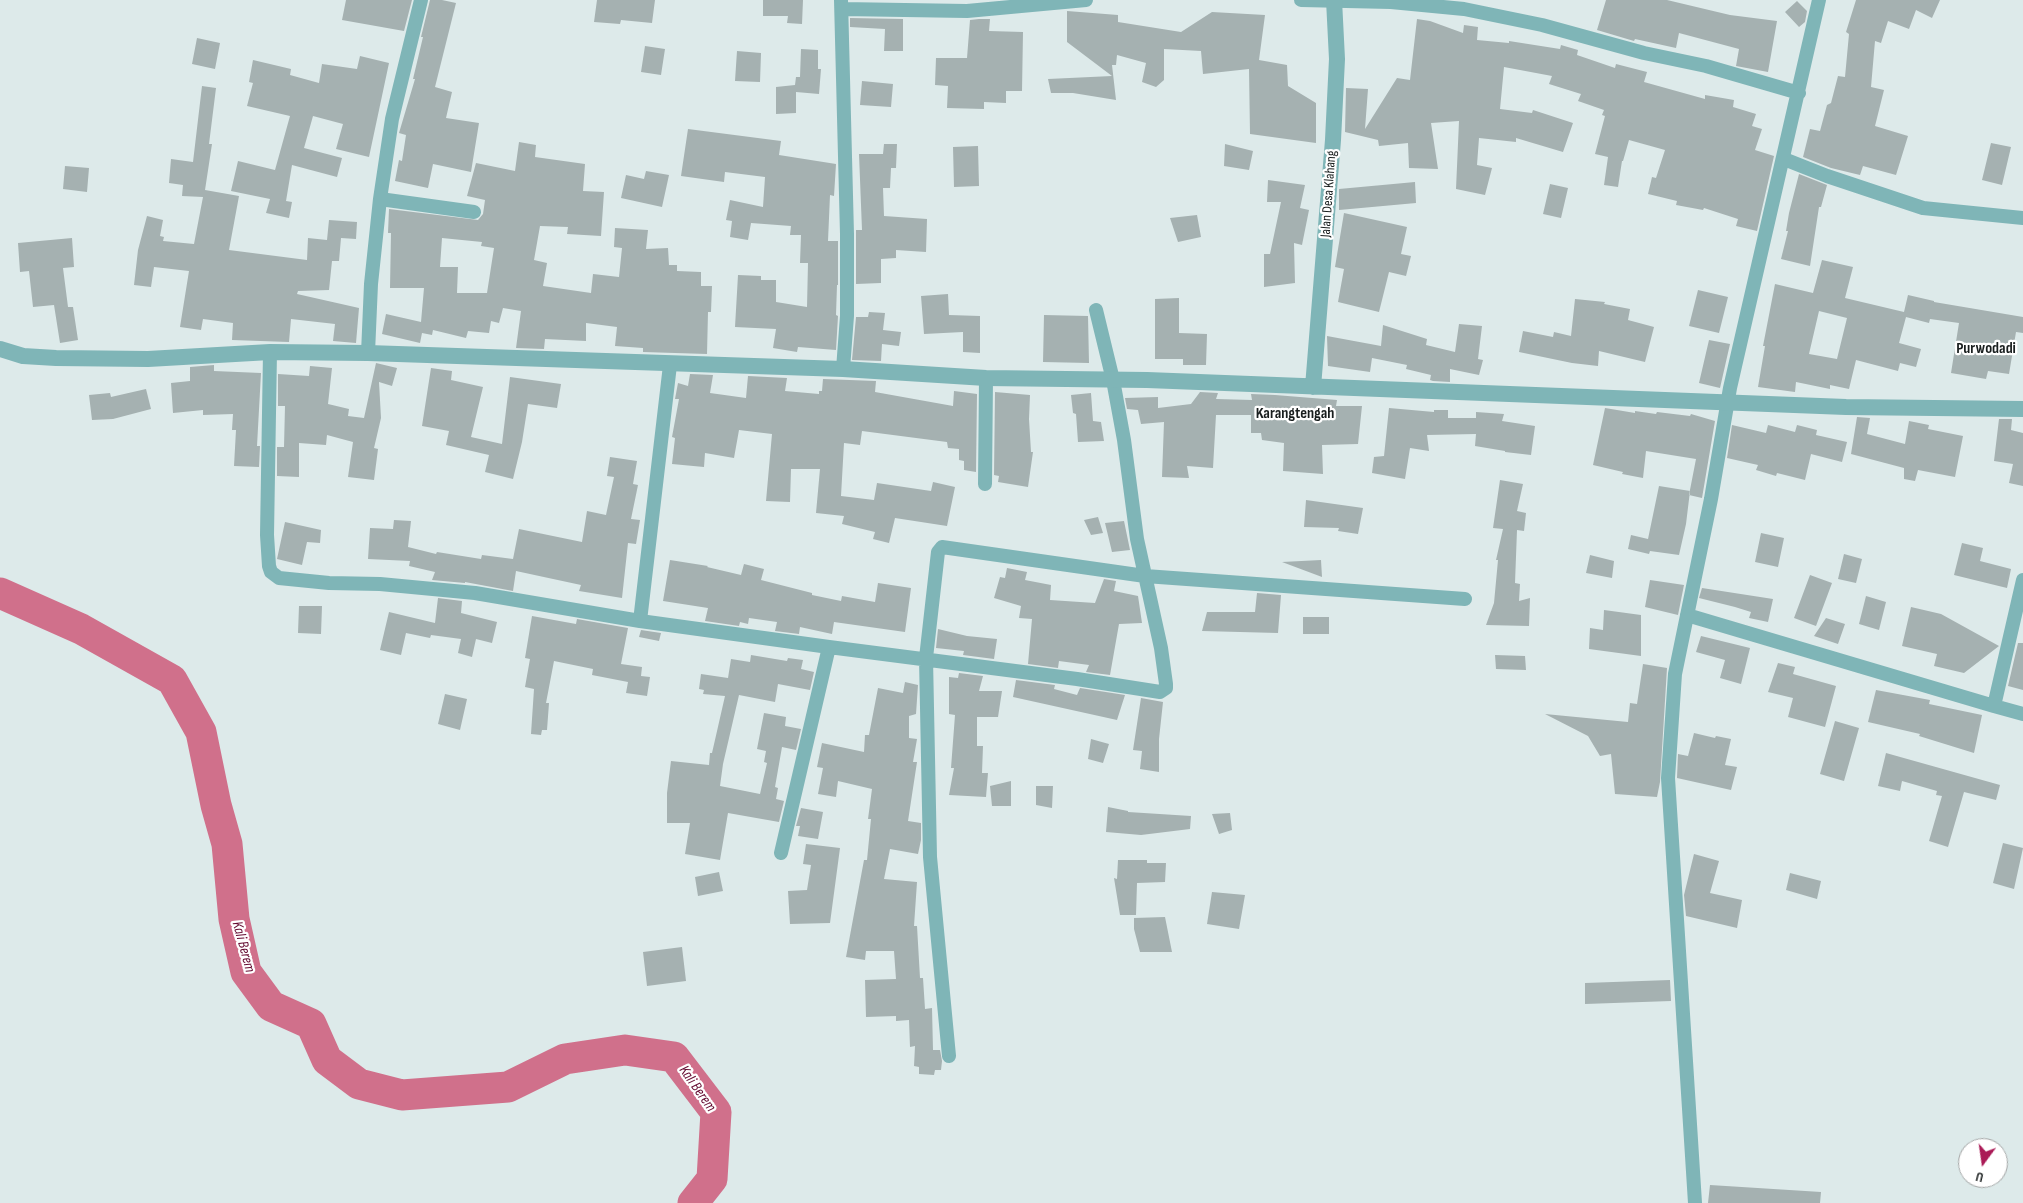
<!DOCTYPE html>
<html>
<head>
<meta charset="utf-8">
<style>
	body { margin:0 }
	#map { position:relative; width:2023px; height:1203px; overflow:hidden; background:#ddeaea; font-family:"Sofia Sans Condensed",sans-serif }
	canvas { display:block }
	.north { position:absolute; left:1958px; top:1138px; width:50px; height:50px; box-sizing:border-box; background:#fff; border:1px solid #a3a5a5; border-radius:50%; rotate:194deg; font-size:14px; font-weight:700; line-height:20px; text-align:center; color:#191e1e }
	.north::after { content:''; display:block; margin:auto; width:18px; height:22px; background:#aa1a56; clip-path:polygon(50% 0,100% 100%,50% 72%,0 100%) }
</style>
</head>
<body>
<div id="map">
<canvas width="2023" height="1203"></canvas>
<div class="north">U</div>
</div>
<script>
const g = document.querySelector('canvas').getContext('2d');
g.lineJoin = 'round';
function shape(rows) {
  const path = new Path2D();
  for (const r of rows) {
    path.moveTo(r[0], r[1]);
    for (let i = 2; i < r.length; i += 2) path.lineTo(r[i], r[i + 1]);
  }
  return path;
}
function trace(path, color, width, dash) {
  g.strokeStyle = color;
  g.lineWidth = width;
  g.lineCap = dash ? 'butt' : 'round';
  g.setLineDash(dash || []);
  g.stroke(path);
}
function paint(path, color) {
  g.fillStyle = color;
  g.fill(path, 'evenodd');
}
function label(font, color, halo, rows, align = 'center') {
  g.font = font + ' "Sofia Sans Condensed",sans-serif';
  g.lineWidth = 4.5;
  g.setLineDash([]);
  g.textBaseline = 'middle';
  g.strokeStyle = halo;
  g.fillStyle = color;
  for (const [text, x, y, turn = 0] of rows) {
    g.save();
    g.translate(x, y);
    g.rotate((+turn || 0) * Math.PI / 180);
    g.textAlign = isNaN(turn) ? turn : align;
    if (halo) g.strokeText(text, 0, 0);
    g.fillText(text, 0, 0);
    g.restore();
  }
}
trace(shape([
	[0,593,81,629,172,680,201,732,216,805,227,844,234,919,246,972,271,1006,311,1024,327,1060,359,1084,402,1095,508,1087,565,1059,625,1050,674,1057,716,1112,712,1179,693,1203]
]), '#d0708b', 31);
paint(shape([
	[346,0,412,0,404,31,342,20],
	[430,0,442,0,456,3,435,87,452,92,446,118,479,123,471,172,433,164,428,188,395,181,399,160,402,161,406,135,399,133,415,79,413,79,423,37,421,37],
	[597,0,655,0,652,23,621,20,620,24,594,22],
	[763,0,803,0,802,24,787,23,788,16,763,16],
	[1606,0,1667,0,1730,15,1777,21,1768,72,1736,66,1739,49,1679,33,1676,48,1635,39,1634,41,1597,30],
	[1856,0,1940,0,1932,18,1916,10,1909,29,1888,21,1881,43,1875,41,1871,87,1884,90,1875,126,1908,136,1896,175,1863,166,1860,175,1831,168,1803,157,1810,129,1820,131,1827,105,1831,103,1838,76,1845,77,1849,34,1846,32],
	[1797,1,1807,11,1805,22,1799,27,1785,12],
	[1067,11,1118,15,1118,22,1181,32,1212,12,1265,15,1259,60,1287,65,1288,86,1316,103,1316,143,1250,134,1249,69,1203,74,1201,51,1164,49,1164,80,1156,87,1142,82,1146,63,1117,55,1116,65,1112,65,1116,100,1073,93,1051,93,1048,79,1112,76,1067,42],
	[850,18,903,19,903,51,884,51,885,29,850,27],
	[979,19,990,19,989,31,1023,32,1022,91,1006,91,1006,103,984,102,984,109,947,108,948,86,935,85,936,58,967,58,970,20],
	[1417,19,1430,21,1463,33,1464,25,1478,27,1477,40,1509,43,1509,41,1560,49,1561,45,1578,50,1577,55,1615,68,1616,64,1647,72,1644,82,1705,99,1705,95,1734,100,1733,107,1756,114,1752,126,1762,129,1755,150,1774,156,1757,231,1736,226,1738,219,1704,208,1703,210,1676,205,1677,201,1648,194,1652,177,1656,178,1665,150,1629,140,1623,161,1622,161,1618,187,1604,185,1608,157,1595,154,1605,116,1602,115,1604,110,1578,101,1581,94,1549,84,1552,76,1504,67,1500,109,1532,113,1533,110,1573,123,1563,152,1516,138,1516,142,1479,138,1477,165,1492,168,1485,195,1456,189,1459,121,1431,123,1438,169,1409,168,1408,143,1379,146,1378,140,1345,132,1346,88,1368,89,1365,129,1397,78,1410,80],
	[197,38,220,43,215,69,192,64],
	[645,46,665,49,661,75,641,72],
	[801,49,818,50,818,69,821,69,819,94,796,92,796,113,776,114,776,87,795,85,796,77,800,77],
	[737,51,761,53,760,82,735,81],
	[360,56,389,63,369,157,336,149,343,124,313,116,304,148,342,158,337,177,292,165,286,201,292,202,289,218,266,213,270,199,231,191,238,161,275,170,290,116,247,106,253,83,249,82,253,60,291,69,290,75,319,83,322,64,357,69],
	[862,81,893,84,891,107,860,105],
	[202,86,216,88,209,144,212,144,205,190,239,196,229,250,307,260,308,238,327,240,329,220,357,222,356,239,341,238,339,261,332,261,329,290,298,291,297,294,359,308,356,343,333,341,335,324,291,319,289,342,232,340,233,323,203,319,201,330,180,327,189,271,154,267,151,287,134,285,138,250,147,216,163,220,160,236,164,237,163,241,194,244,203,197,182,196,183,185,169,183,171,159,193,162],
	[688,129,781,141,779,155,836,164,834,196,830,195,828,241,838,241,838,285,837,285,836,315,838,316,836,350,798,347,797,352,773,348,776,329,735,327,738,275,761,276,761,280,776,280,776,302,807,307,808,263,800,263,801,235,790,235,791,226,751,223,748,240,730,237,732,221,726,220,730,200,763,207,765,177,725,172,724,182,681,176],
	[519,142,536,145,535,157,585,164,583,191,604,192,601,236,567,234,568,227,540,226,534,260,547,263,543,286,591,293,593,274,619,277,622,248,614,247,615,228,648,230,646,249,668,248,669,265,677,265,677,271,701,272,701,286,712,286,711,312,708,312,707,354,643,352,643,348,615,346,617,327,586,323,586,341,545,339,544,349,516,348,521,311,503,308,499,323,491,321,489,333,468,331,466,338,433,330,432,335,422,333,420,343,382,334,386,314,421,322,424,288,390,288,391,233,388,233,389,209,478,220,483,214,485,200,467,196,476,163,515,171],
	[442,238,482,242,481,246,494,248,487,293,457,293,458,267,440,267],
	[1991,143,2011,147,2002,185,1982,180],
	[884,144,897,144,896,168,891,168,890,188,883,188,884,216,927,219,926,252,896,250,896,258,881,259,881,283,856,284,856,230,862,230,859,154,883,154],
	[1225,144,1253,151,1249,170,1224,166],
	[978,146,979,186,954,187,953,147],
	[65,166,89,168,87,192,63,189],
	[646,171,669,175,662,207,621,198,626,175,644,179],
	[1799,174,1827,185,1821,207,1819,207,1810,266,1781,259,1788,231,1786,231,1789,213],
	[1268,180,1305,185,1300,208,1309,210,1302,245,1294,243,1295,283,1264,287,1264,254,1270,254,1281,202,1267,202],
	[1415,182,1416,203,1339,210,1339,189],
	[1550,184,1568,188,1561,218,1543,214],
	[1344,213,1407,227,1401,254,1411,256,1406,276,1389,272,1379,312,1338,302,1344,269,1335,267],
	[1197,215,1201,237,1178,242,1170,218],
	[72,238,74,267,63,268,68,307,73,307,78,340,60,343,54,305,33,307,29,271,20,272,18,243],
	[1822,260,1853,267,1845,298,1904,312,1908,295,1934,301,1934,302,2023,317,2023,333,2016,332,2009,374,1988,371,1986,379,1951,373,1959,323,1930,319,1929,323,1906,317,1899,343,1921,349,1916,367,1900,363,1898,371,1856,360,1849,389,1830,385,1830,389,1796,382,1795,392,1758,387,1765,346,1763,346,1775,284,1813,293],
	[1819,311,1847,318,1837,359,1809,354],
	[1698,290,1728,297,1719,333,1689,326],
	[948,294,949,315,980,316,980,353,963,352,963,332,924,334,921,296],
	[1179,298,1179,333,1207,334,1206,365,1183,365,1183,359,1155,359,1155,299],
	[1575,299,1605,302,1604,304,1630,309,1628,320,1654,327,1645,362,1599,351,1598,366,1572,363,1519,352,1523,331,1553,337,1554,332,1571,336],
	[869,312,885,313,883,330,901,332,899,346,882,344,881,361,852,360,856,317,868,317],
	[1044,315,1088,316,1089,363,1043,362],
	[1459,324,1482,326,1478,359,1483,360,1479,375,1450,369,1450,382,1433,381,1430,380,1431,375,1406,369,1407,365,1372,358,1370,372,1328,366,1327,336,1381,346,1383,325,1427,339,1426,345,1455,352],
	[1709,340,1730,344,1720,388,1699,383],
	[376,363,397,368,392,386,379,382,381,418,374,448,378,449,374,480,348,477,353,442,327,435,326,445,299,443,299,477,277,476,277,447,284,447,285,406,278,406,278,374,309,376,310,366,332,368,328,404,349,409,348,416,364,418],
	[214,365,214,371,261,373,257,446,260,446,259,467,234,466,236,430,232,430,233,414,203,415,203,410,173,413,171,383,190,381,190,367],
	[431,368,452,371,451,380,483,387,471,437,502,444,510,377,561,384,557,408,528,404,522,442,513,479,485,472,489,455,446,445,449,431,422,426],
	[690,374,713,375,710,393,746,398,748,376,787,378,785,391,819,394,819,391,822,391,823,379,876,381,875,392,953,406,954,391,977,394,976,472,964,470,964,461,959,460,959,449,948,448,947,442,862,431,860,445,844,443,841,496,874,500,877,483,931,491,933,482,955,487,947,526,895,518,889,543,873,539,875,532,842,524,844,516,816,513,820,469,791,469,790,502,766,501,772,434,739,430,734,458,705,453,704,467,672,464,675,438,672,437,679,399,675,399,678,383,688,386],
	[146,389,151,409,113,419,92,420,89,395,110,393,111,397],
	[995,392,1030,395,1029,419,1031,452,1033,452,1028,487,998,482,999,476,994,475],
	[1200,392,1218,393,1216,399,1252,400,1251,394,1275,395,1337,400,1336,406,1362,406,1358,444,1322,445,1323,474,1283,471,1284,443,1262,440,1261,433,1251,433,1251,415,1216,415,1213,468,1187,466,1189,478,1162,477,1164,422,1141,424,1138,410,1127,409,1125,398,1158,397,1158,408,1191,404],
	[1091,393,1093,421,1101,422,1104,441,1078,442,1076,414,1073,413,1071,395],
	[1389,408,1434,412,1434,410,1448,410,1448,418,1476,418,1476,412,1504,414,1502,421,1535,426,1531,455,1505,452,1505,451,1475,446,1476,434,1427,435,1429,451,1410,448,1405,479,1372,473,1374,457,1384,456],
	[1605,408,1635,413,1635,411,1656,414,1657,412,1690,416,1691,414,1715,421,1702,498,1689,495,1696,459,1646,451,1643,478,1622,474,1623,472,1593,465],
	[1857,417,1870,418,1867,434,1905,444,1909,421,1929,425,1928,429,1963,436,1955,477,1918,470,1915,481,1904,479,1904,468,1851,454],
	[1999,419,2012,419,2011,430,2023,433,2023,486,2009,483,2013,464,1994,461],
	[1732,425,1766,433,1768,425,1795,432,1797,425,1817,430,1816,435,1847,442,1842,462,1811,454,1805,480,1777,473,1776,476,1756,470,1758,465,1727,458],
	[610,457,637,461,633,484,638,485,631,519,640,520,636,544,628,543,622,598,579,591,581,585,516,571,513,591,465,582,465,583,432,580,435,572,409,566,410,561,368,559,370,528,393,529,394,520,411,521,408,547,436,554,437,552,481,559,482,555,513,559,519,529,582,542,587,511,606,515,614,477,607,476],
	[1500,480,1523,484,1517,511,1526,513,1524,531,1517,530,1515,583,1520,584,1519,601,1530,598,1529,626,1486,625,1494,603,1498,560,1496,560,1503,529,1493,528],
	[1659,486,1690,491,1686,524,1679,555,1650,551,1649,554,1628,549,1631,535,1648,539],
	[1306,500,1363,508,1358,534,1338,531,1339,528,1304,527],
	[1098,517,1103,533,1091,535,1084,520],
	[1124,521,1130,550,1112,552,1105,523],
	[285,522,321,530,320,543,307,542,302,565,277,559],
	[1761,533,1784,538,1778,567,1755,562],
	[1962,543,1983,548,1980,561,2011,569,2007,588,1954,575],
	[1844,554,1862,559,1856,583,1838,579],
	[1590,555,1614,561,1612,578,1586,573],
	[670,560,708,566,707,567,741,575,744,564,764,569,761,580,812,593,812,595,841,601,842,596,875,602,878,583,911,588,905,632,834,622,832,634,800,627,799,634,775,631,777,622,749,618,748,624,740,622,739,626,705,621,708,608,663,601],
	[1321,560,1322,577,1282,562],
	[1007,568,1027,572,1025,580,1051,585,1050,600,1095,603,1104,579,1116,581,1114,591,1138,596,1142,623,1119,624,1110,675,1086,672,1089,665,1059,661,1058,668,1028,664,1032,619,1019,618,1021,606,994,598,1000,577,1005,578],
	[1810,575,1832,583,1816,626,1794,618],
	[1650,580,1684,585,1678,615,1645,607],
	[1702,588,1773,599,1768,622,1749,618,1751,612,1735,607,1699,598],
	[1257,593,1281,595,1278,633,1202,631,1207,612,1255,612],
	[1866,596,1886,602,1879,630,1859,624],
	[438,598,462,601,461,613,497,622,492,643,476,639,472,657,458,653,461,639,431,635,430,638,406,633,401,655,380,650,389,612,435,623],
	[299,606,322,606,321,634,298,633],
	[1911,607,1941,614,1999,646,1964,673,1934,666,1937,654,1902,646],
	[1604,610,1641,615,1641,656,1589,649,1590,628,1603,630],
	[532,616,576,624,577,619,628,628,621,664,642,667,641,676,650,677,647,696,626,693,628,682,592,675,593,669,554,661,546,703,549,703,547,730,542,730,541,735,531,734,534,689,525,687,530,659,525,658],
	[1303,617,1329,617,1329,634,1303,634],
	[1826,618,1845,624,1838,644,1814,636],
	[938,629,967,636,997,639,994,659,963,655,964,651,936,648],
	[641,630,661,633,659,641,639,637],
	[1701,636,1750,648,1741,684,1720,678,1725,660,1696,652],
	[2018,643,2023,643,2023,690,2008,686],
	[751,655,787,661,788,658,803,660,801,669,814,672,810,690,778,684,775,702,739,695,723,764,720,786,760,794,767,763,764,762,766,751,757,749,764,713,786,717,785,726,801,729,796,750,782,747,775,787,778,788,776,799,784,801,779,822,728,813,720,860,685,854,690,823,667,823,667,793,671,761,709,765,710,753,712,753,725,696,703,694,704,690,699,689,701,674,728,678,731,659,750,662],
	[1495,655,1525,656,1526,670,1496,669],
	[1778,663,1795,667,1793,674,1836,686,1825,727,1788,717,1793,698,1768,692],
	[1643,664,1667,668,1660,782,1657,797,1615,794,1611,754,1600,756,1588,736,1545,714,1628,722,1630,703,1637,704],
	[959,673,983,676,979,691,1002,691,998,717,977,717,977,746,983,746,982,773,988,773,986,797,949,795,954,768,951,768,955,715,949,714,949,677,958,678],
	[1016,680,1055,685,1054,689,1077,695,1080,688,1125,695,1117,720,1013,697],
	[905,682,918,685,916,714,909,716,909,738,917,739,913,762,917,762,908,821,921,823,921,840,918,854,890,849,884,879,917,882,914,926,917,926,920,978,923,978,925,1009,932,1008,933,1050,940,1050,942,1061,941,1070,935,1070,934,1075,919,1074,919,1067,914,1066,915,1046,910,1047,909,1020,896,1021,896,1016,866,1017,865,980,896,979,894,951,866,951,865,960,846,957,864,860,867,860,871,819,868,819,872,789,838,781,836,797,818,794,823,768,817,767,822,743,864,752,865,735,869,735,878,688,903,693],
	[1876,690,1930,700,1929,704,1982,715,1974,753,1919,736,1920,734,1868,722],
	[445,694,467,699,460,730,438,724],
	[1141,698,1163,702,1159,739,1159,772,1140,769,1142,751,1133,750],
	[1835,721,1859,728,1844,781,1820,774],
	[1694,733,1715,738,1716,736,1731,739,1725,765,1737,767,1731,790,1677,778,1678,754,1688,756],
	[1091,739,1109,744,1103,763,1088,759],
	[1886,753,2000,785,1996,800,1964,792,1948,847,1929,841,1942,796,1936,795,1937,791,1902,781,1900,791,1878,786],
	[1011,781,1011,806,992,806,990,786],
	[1036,786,1053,786,1052,808,1036,805],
	[1108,807,1128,811,1128,812,1191,816,1190,829,1141,835,1106,832],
	[801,808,823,812,818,839,798,836,800,826,796,826],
	[1230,813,1232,830,1219,834,1212,814],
	[2003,843,2023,848,2014,889,1993,883],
	[806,844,840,848,830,923,790,924,788,891,807,890,811,865,803,864],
	[1694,854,1719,861,1710,893,1742,900,1737,928,1686,916,1684,895],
	[1118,860,1147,860,1147,863,1166,863,1165,882,1137,883,1136,915,1120,915,1114,878,1117,879],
	[719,872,723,891,698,896,695,877],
	[1790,873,1821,881,1817,899,1786,890],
	[1212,892,1245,895,1239,929,1207,924],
	[1165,917,1172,952,1140,952,1134,929,1134,918],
	[682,947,686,981,647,986,643,952],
	[1670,980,1671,1001,1585,1004,1585,983],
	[1710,1185,1821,1192,1820,1203,1708,1203]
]), '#a5b1b1');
trace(shape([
	[841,0,847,234,847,316,843,369],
	[1301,0,1391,2,1464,9,1542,25,1644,53,1706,66,1799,93],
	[842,9,967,11,1086,0],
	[1784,159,1827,176,1923,208,2023,218],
	[380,199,474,212],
	[270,352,267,535,269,566,271,572,279,578,329,583,380,584,475,593,640,621,829,647,1077,679,1160,692,1166,688,1166,684,1161,648,1137,539,1124,440,1113,380,1096,310],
	[368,353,371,284,380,199,392,119,421,0],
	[985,484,986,378],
	[1687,615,1994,706,2023,580],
	[640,621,670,365],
	[1994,706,2023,714],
	[781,853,829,647],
	[949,1056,930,857,926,658,938,552,942,547,1145,576,1465,599],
	[1695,1203,1668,778,1675,674,1711,499,1730,388,1819,0]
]), '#7fb5b7', 14);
trace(shape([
	[0,349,23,356,56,358,148,359,270,352,368,353,843,369,986,378,1147,380,1846,407,2023,409],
	[1313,387,1333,140,1337,59,1334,0]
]), '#7fb5b7', 16);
label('14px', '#191e1e', '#fff', [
	["Jalan Desa Klahang",1329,194,-86]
]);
label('italic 15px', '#640a30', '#fff', [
	["Kali Berem",243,947,75],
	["Kali Berem",697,1089,55]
]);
label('bold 16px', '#191e1e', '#fff', [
	["Purwodadi",1986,349],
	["Karangtengah",1295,414]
]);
</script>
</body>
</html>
